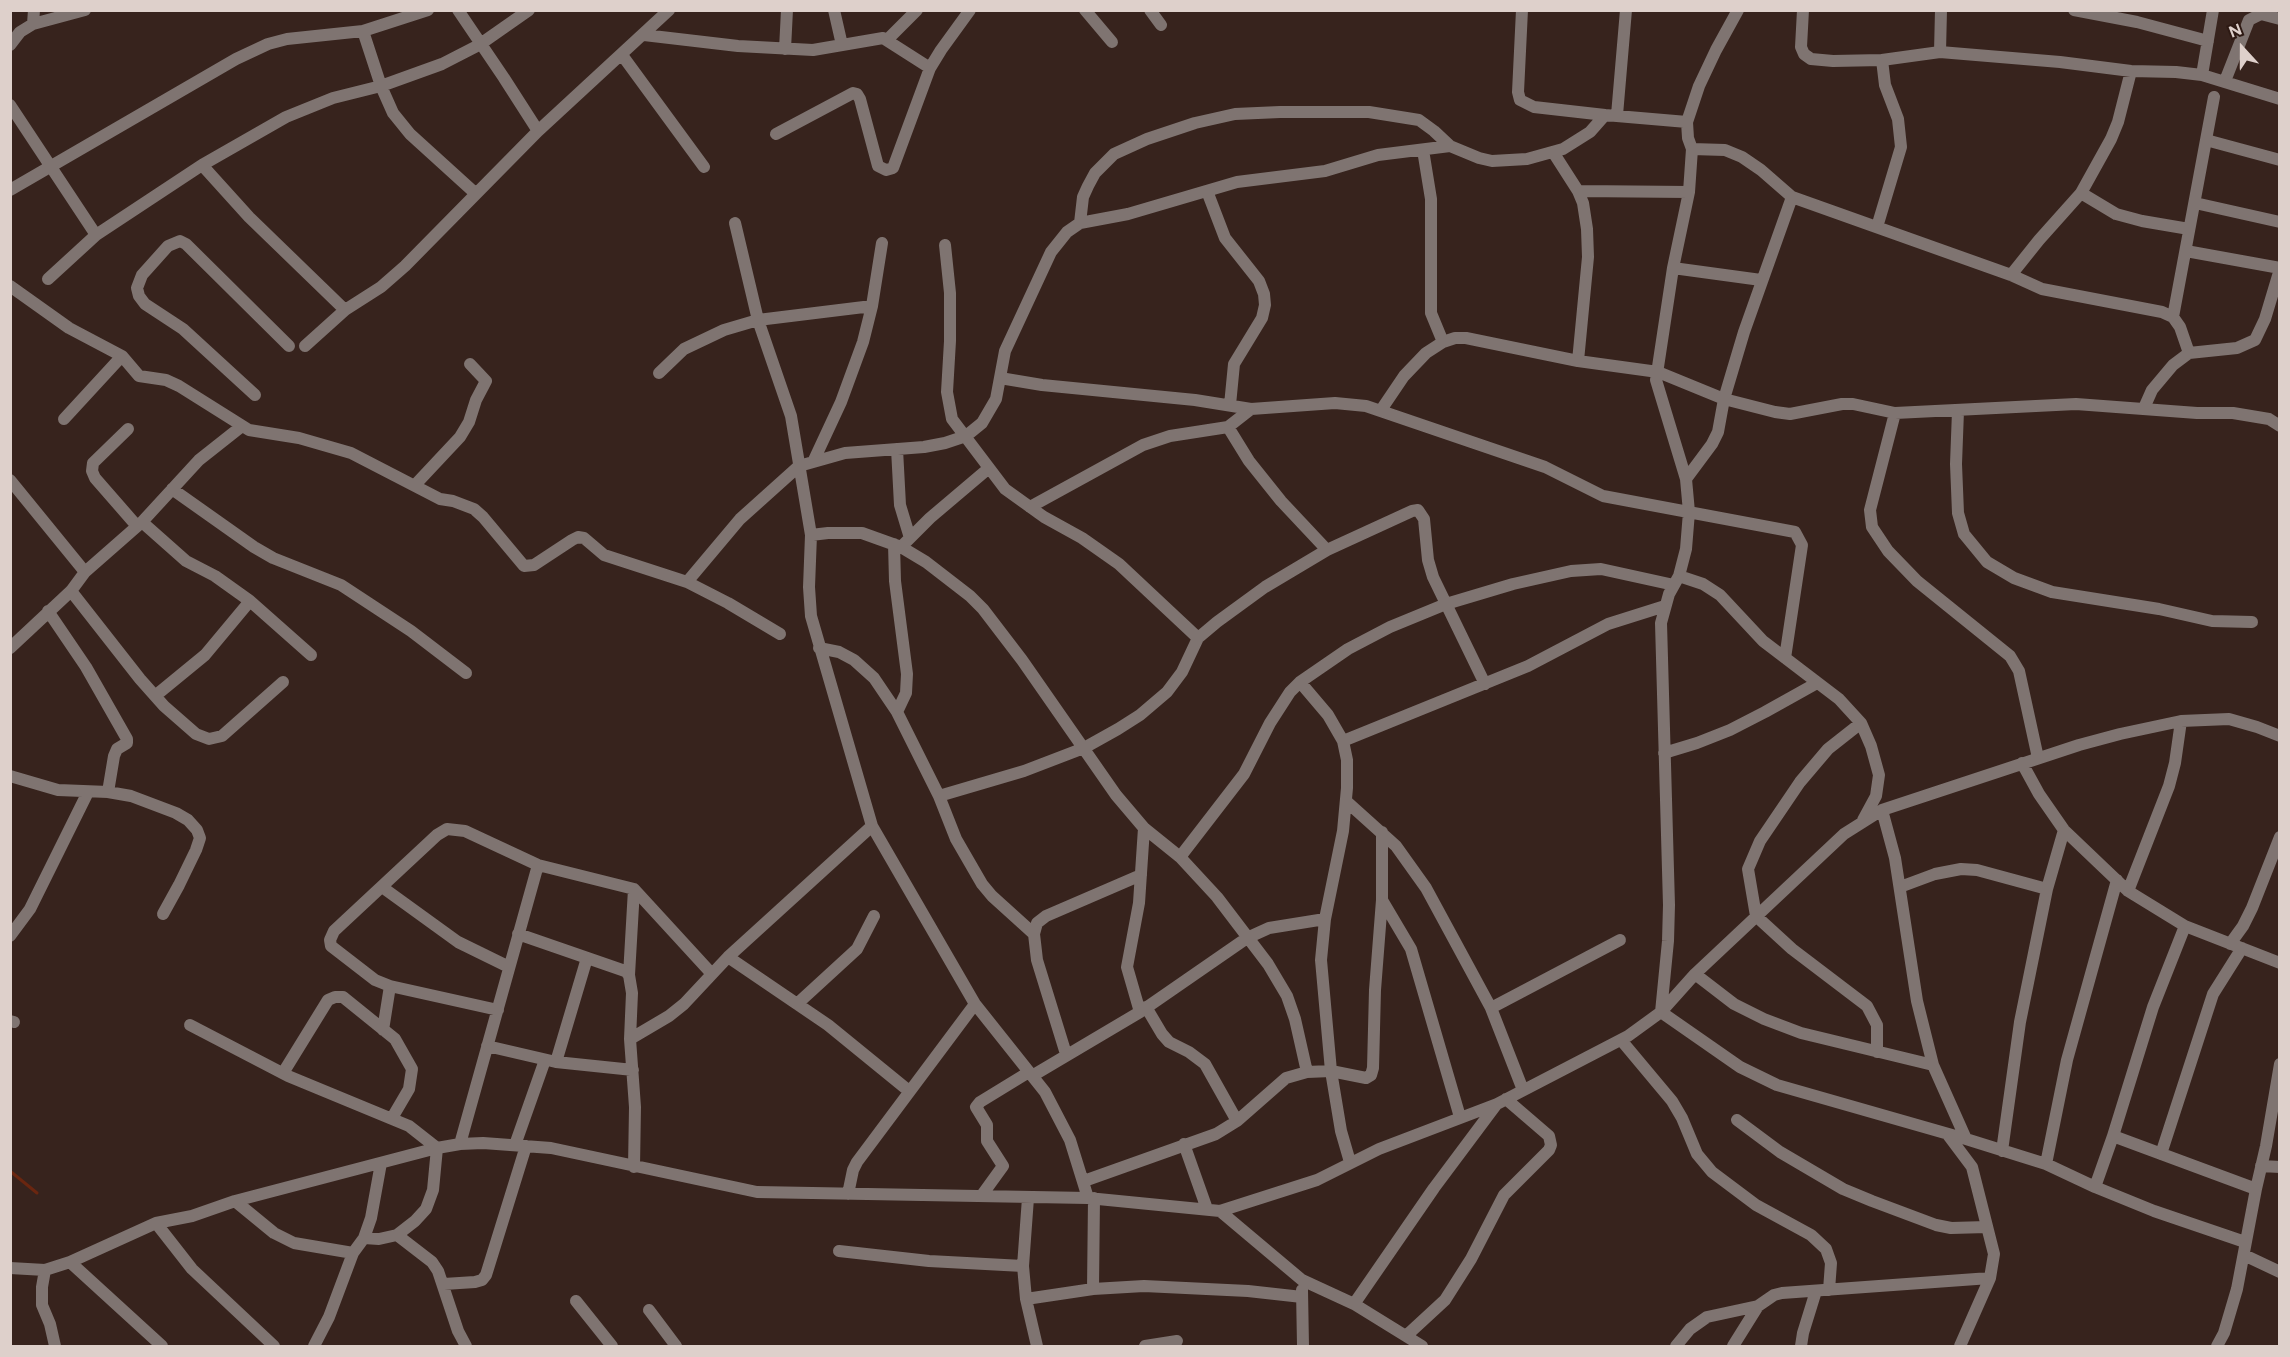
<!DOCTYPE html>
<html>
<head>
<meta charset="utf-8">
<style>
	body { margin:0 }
	#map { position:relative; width:2290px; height:1357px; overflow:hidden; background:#37231d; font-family:Figtree,sans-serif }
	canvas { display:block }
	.frame { position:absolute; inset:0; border:12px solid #ded0cb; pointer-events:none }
	.north { position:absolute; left:2212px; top:18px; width:60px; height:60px; -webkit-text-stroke:4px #2d1913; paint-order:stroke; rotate:339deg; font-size:16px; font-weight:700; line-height:24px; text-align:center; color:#ded0cb }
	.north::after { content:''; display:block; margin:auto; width:21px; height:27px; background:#ded0cb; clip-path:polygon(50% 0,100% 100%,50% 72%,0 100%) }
</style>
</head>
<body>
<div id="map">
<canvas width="2290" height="1357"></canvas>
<div class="frame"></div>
<div class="north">N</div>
</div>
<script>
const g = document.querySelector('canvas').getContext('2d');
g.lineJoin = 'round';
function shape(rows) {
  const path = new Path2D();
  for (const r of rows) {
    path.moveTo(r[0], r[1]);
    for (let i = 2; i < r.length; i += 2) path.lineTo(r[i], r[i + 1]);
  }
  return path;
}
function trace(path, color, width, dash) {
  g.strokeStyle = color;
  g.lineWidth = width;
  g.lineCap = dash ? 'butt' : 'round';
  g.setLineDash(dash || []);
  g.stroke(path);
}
trace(shape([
	[10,1171,37,1193]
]), '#6a2610', 3);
trace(shape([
	[458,10,504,78,538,131],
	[834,10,842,45],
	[1085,10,1112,42],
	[1150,10,1161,25],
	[1522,10,1518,92,1520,100,1534,107,1605,115],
	[1803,10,1801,47,1804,54,1811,59,1833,61,1882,60],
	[2074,10,2137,22,2208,41],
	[33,24,34,10],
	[363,31,381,86,393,113,410,134,475,193],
	[644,35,738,46,813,50,883,38,930,68],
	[888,39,917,10],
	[10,45,20,32,33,24,85,10],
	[785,49,787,10],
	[1940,52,1941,10],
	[622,55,704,167],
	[2202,75,2213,10],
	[2225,81,2249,20,2261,14,2280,19],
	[10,105,96,235],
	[1617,115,1626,10],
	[776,134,853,93,857,94,860,99,878,166,886,170,893,168,930,68,941,50,970,10],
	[2206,140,2280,160],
	[1692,149,1725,150,1742,157,1761,170,1792,197,2011,275,2042,289,2162,312,2173,317,2180,327,2189,353,2173,365,2152,390,2144,408],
	[1423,150,1431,199,1431,313,1443,342],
	[1553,152,1578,191,1583,203,1587,229,1588,257,1578,361],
	[202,165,249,217,345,310],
	[10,190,236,59,268,44,287,39,363,31,428,10],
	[1207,191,1225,238,1259,281,1264,294,1265,305,1262,318,1234,364,1230,405],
	[1578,191,1689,192],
	[2081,193,2116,214,2142,221,2189,229],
	[2195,203,2280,222],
	[735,223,758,320,791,416,811,535,809,587,811,616,872,826,975,1004,1045,1092,1070,1140,1088,1198],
	[1080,223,1083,197,1088,186,1095,173,1114,154,1147,139,1195,123,1235,114,1280,112,1369,112,1419,120,1434,131,1450,146],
	[1877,227,1901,147,1898,119,1885,85,1882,60,1940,52,2060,62,2131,71,2176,72,2202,75,2280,99],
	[945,245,950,293,950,341,947,392,952,419,1005,489,1044,517,1082,538,1119,564,1198,638],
	[2186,251,2280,268],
	[1673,268,1761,280],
	[2011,275,2039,240,2081,193,2111,139,2118,122,2131,71],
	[48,279,96,235,202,165,286,117,333,98,381,86,442,64,479,45,529,10],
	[10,286,69,328,122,356,139,376,166,380,179,386,249,430,299,438,351,453,440,499,453,501,474,509,483,517,524,566,534,565,572,540,578,537,584,538,604,555,687,582,728,603,780,634],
	[2173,317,2214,97],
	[305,346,345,310,381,287,405,266,538,131,669,10],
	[2189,353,2237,348,2255,340,2265,319,2280,269],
	[659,373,684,349,724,330,758,320,872,306],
	[1000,378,1042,385,1195,400,1251,409,1335,403,1366,406,1545,467,1603,496,1795,532,1802,545,1785,658],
	[255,395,183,329,145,304,139,296,137,288,142,275,168,246,180,241,186,244,289,346],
	[1381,410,1404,376,1426,353,1443,342,1455,338,1466,338,1578,361,1658,372,1724,399,1775,412,1790,414,1842,404,1853,404,1895,413,2076,404,2197,413,2233,413,2269,419,2280,426],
	[1958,411,1956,464,1958,513,1964,534,1987,562,2014,578,2052,592,2159,609,2212,621,2252,622],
	[1895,413,1870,510,1872,527,1888,551,1917,581,2010,656,2019,671,2038,758],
	[64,419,122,356],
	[1228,427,1249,461,1281,501,1327,550],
	[128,429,93,463,92,471,95,478,136,525],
	[897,449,900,505,910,538],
	[814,460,841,402,863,342,872,306,882,243],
	[1686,479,1712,444,1718,432,1724,399,1744,332,1792,197],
	[10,480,85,572],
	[415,485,460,437,469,422,476,400,486,381,470,364],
	[172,489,254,547,273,558,341,585,411,631,466,673],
	[1030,507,1143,445,1170,436,1228,427,1251,409],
	[142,522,186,561,215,576,250,601,311,655],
	[811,535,828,533,862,533,901,547,926,562,970,596,983,609,1022,660,1116,795,1144,828,1180,857,1217,897,1268,964,1287,996,1295,1019,1307,1072],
	[894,544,895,581,907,674,906,693,897,712],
	[901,547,930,518,989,468],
	[1679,576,1703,584,1720,595,1763,641,1839,699,1861,723,1871,746,1879,775,1876,796,1863,820],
	[687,582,740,519,799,466,845,453,924,447,945,443,966,436,982,423,996,399,1005,351,1051,252,1067,232,1080,223,1128,214,1237,182,1325,171,1378,155,1450,146,1479,158,1492,161,1527,159,1563,149,1590,132,1605,115,1687,122],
	[71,591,140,679,164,706,196,734,209,739,222,736,283,682],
	[48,611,86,667,127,739,127,743,117,749,114,756,108,792],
	[10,648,71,591,85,572,142,522,199,460,242,426],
	[819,648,839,652,854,660,874,678,897,712,939,796,1024,771,1084,748,1118,729,1140,715,1167,692,1182,672,1198,638,1217,622,1265,587,1327,550,1412,511,1418,510,1424,519,1428,560,1433,577,1485,684],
	[1300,682,1328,715,1343,741,1347,760,1347,788,1343,831,1325,919,1321,960,1331,1071,1341,1131,1350,1162],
	[155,696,205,655,250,601],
	[1861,723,1828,749,1800,782,1760,841,1748,869,1756,916,1792,949,1867,1006,1877,1025,1877,1052],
	[1343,741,1528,666,1608,624,1665,606],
	[1664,753,1697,743,1730,730,1765,712,1817,683],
	[2022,763,2039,794,2064,830,2128,891,2185,926,2280,963],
	[10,776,58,790,108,792,131,796,176,813,188,820,197,830,200,838,196,850,179,885,163,914],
	[939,796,956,839,982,884,992,896,1034,934],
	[1346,801,1396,846,1426,888,1491,1008,1523,1090],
	[1882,810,1895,858,1917,1001,1933,1065,1966,1139],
	[1180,857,1244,774,1270,723,1290,692,1300,682,1348,649,1390,627,1446,604,1513,584,1571,571,1601,569,1674,585],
	[382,887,458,942,509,967],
	[1900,887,1935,874,1961,869,1977,870,2047,889],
	[2128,891,2169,786,2175,763,2181,721],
	[1382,900,1411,949,1460,1117],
	[518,934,625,971,629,975],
	[10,936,30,909,88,792],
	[2230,944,2243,926,2252,908,2280,837],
	[728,957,828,1025,909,1091],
	[1695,974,1734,1004,1764,1019,1801,1033,1933,1065],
	[797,1004,857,949,874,916],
	[1146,1007,1162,1034,1169,1042,1189,1052,1205,1064,1237,1121],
	[1491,1008,1620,940],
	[498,1010,390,986,375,980,331,946,330,940,334,931,437,835,447,829,465,831,538,865,634,889,712,974],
	[1140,1012,1127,967,1139,903,1144,828],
	[1661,1012,1668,941,1669,905,1661,623,1669,594,1679,576,1686,549,1689,512,1686,479,1656,380,1673,268,1689,192,1692,149,1688,138,1687,122,1699,86,1716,50,1738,10],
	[1661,1012,1740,1067,1777,1085,1966,1139,2046,1164,2095,1187,2154,1211,2245,1242],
	[10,1021,14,1022],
	[190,1025,288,1076,409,1126,437,1148,433,1190,426,1209,415,1221,397,1235,379,1239,364,1238],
	[383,1030,390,986],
	[630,1039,632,993,629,975,634,889],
	[1621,1040,1672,1101,1682,1118,1697,1154,1712,1172,1756,1205,1811,1235,1826,1249,1831,1263,1829,1290],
	[487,1046,556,1062,633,1070],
	[1066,1054,1037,960,1034,934,1037,923,1046,916,1141,875],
	[556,1062,587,958],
	[283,1073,328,1000,335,997,343,997,395,1039,412,1069,409,1089,392,1118],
	[1032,1076,1140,1012,1247,938,1269,928,1325,919],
	[1737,1120,1780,1152,1843,1189,1872,1201,1936,1225,1951,1228,1987,1227],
	[1948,1135,1972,1167,1994,1254,1990,1278,1960,1346],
	[2113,1136,2256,1189],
	[460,1144,538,865],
	[1184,1144,1207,1209],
	[515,1145,545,1060],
	[2002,1151,2020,1022,2047,889,2064,830],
	[2161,1154,2213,994,2242,948],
	[2046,1164,2067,1060,2117,880],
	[2261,1166,2280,1167],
	[634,1167,635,1107,630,1039,669,1016,684,1004,728,957,872,826],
	[1084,1181,1216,1134,1237,1121,1286,1078,1307,1072,1331,1071,1366,1078,1371,1075,1373,1068,1375,990,1382,900,1382,832],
	[2095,1187,2113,1136,2153,1007,2185,926],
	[848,1194,853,1170,857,1162,975,1004],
	[982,1195,1003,1166,987,1141,987,1125,976,1107,980,1102,1029,1072],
	[1028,1198,1023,1266,1026,1299,1037,1346],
	[235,1201,274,1233,294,1243,353,1253],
	[1220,1211,1302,1280,1354,1304,1422,1346],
	[156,1223,192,1269,274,1346],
	[397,1235,432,1262,438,1271,458,1331,466,1346],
	[839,1251,929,1261,1023,1266],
	[2244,1255,2280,1272],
	[70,1262,162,1346],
	[10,1268,45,1270,70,1262,156,1223,192,1216,235,1201,437,1148,460,1144,483,1143,551,1148,757,1192,1088,1198,1220,1211,1317,1180,1379,1149,1497,1104,1628,1036,1661,1012,1695,974,1844,834,1882,810,2079,745,2120,734,2181,721,2229,719,2257,727,2280,736],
	[45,1270,42,1287,42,1305,50,1324,55,1346],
	[444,1284,475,1282,482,1280,486,1275,526,1146],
	[1093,1289,1094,1198],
	[1302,1290,1303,1346],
	[1026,1299,1093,1289,1144,1286,1248,1291,1302,1297],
	[576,1301,612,1346],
	[1354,1304,1434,1188,1496,1105],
	[649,1310,676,1346],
	[1406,1336,1445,1300,1471,1259,1504,1195,1549,1150,1551,1145,1549,1136,1506,1099],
	[314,1346,329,1317,353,1253,364,1238,371,1218,381,1163],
	[1145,1346,1177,1341],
	[1676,1346,1690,1329,1707,1317,1758,1306],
	[1733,1346,1758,1306,1774,1295,1782,1293,1990,1278],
	[1801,1346,1803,1333,1816,1291],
	[2217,1346,2224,1333,2237,1289,2256,1189,2266,1146,2280,1064]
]), '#7f7471', 12);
</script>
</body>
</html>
